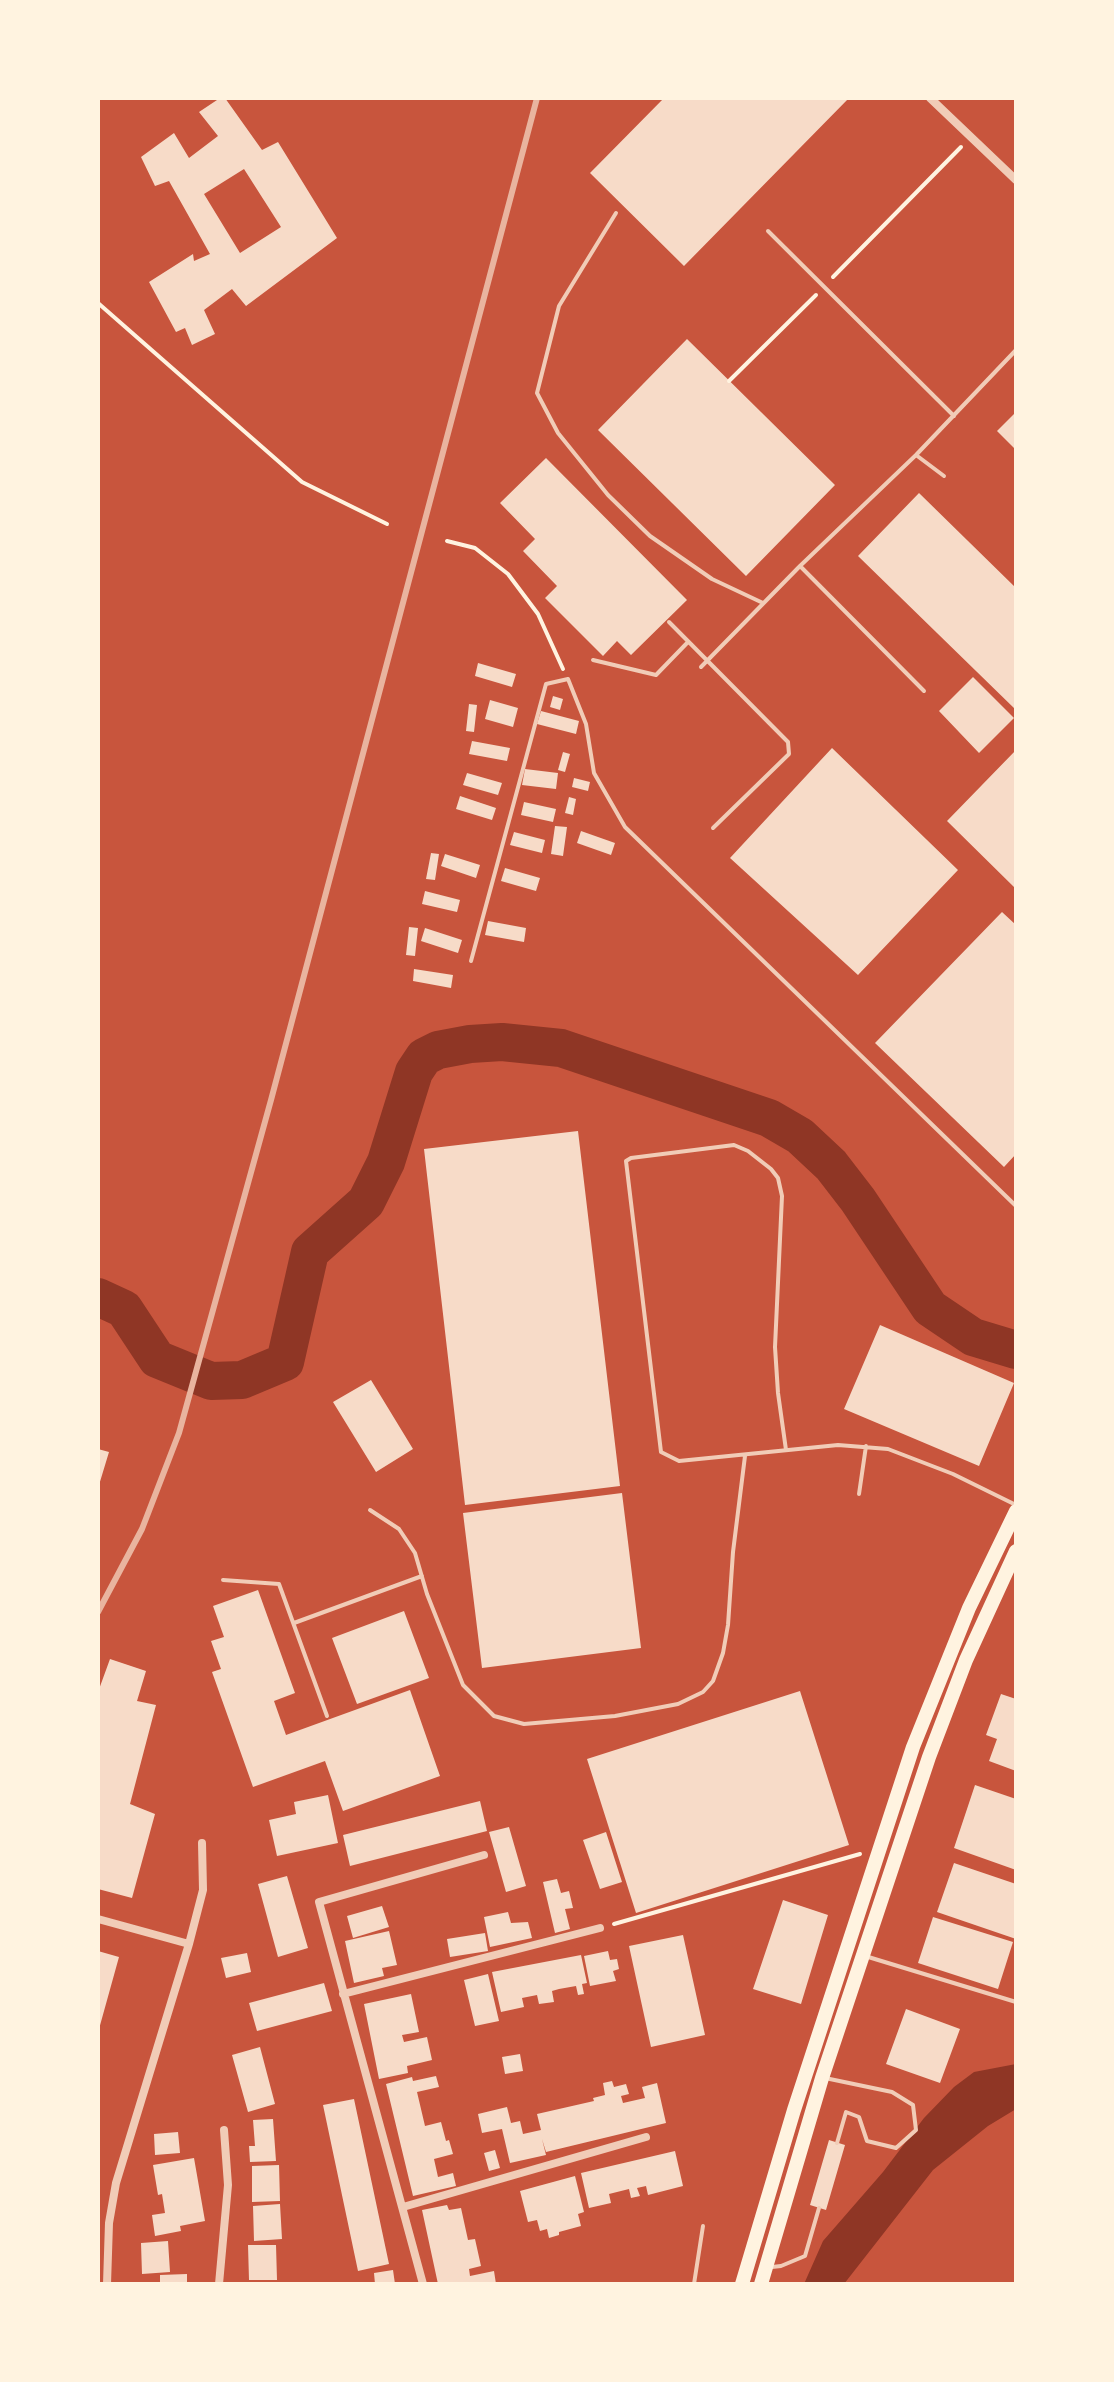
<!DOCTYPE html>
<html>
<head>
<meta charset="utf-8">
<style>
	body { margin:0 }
	#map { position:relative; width:1114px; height:2382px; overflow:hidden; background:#c8553d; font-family:Cabin,sans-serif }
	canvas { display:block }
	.frame { position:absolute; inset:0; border:100px solid #fff3e0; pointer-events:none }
</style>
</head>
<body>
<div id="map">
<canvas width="1114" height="2382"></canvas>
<div class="frame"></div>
</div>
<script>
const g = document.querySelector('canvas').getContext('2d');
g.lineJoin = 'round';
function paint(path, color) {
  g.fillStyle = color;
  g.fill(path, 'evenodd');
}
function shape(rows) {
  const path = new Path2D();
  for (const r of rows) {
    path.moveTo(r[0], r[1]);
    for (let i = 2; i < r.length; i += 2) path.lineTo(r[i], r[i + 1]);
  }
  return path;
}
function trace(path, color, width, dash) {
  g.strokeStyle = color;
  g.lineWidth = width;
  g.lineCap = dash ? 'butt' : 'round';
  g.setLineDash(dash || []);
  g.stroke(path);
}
paint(shape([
	[1016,2064,1016,2109,988,2126,933,2170,844,2284,804,2284,823,2241,883,2172,924,2118,954,2087,974,2072]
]), '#8f3625');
trace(shape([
	[98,1297,124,1309,157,1359,211,1381,242,1380,285,1362,310,1252,366,1202,386,1162,414,1072,424,1057,438,1050,470,1044,502,1042,561,1048,769,1118,800,1136,831,1165,858,1200,930,1308,973,1337,1016,1350]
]), '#8f3625', 38);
paint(shape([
	[220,98,225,98,262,150,278,142,337,238,246,306,232,289,204,310,215,334,192,345,185,328,176,332,149,282,193,254,194,261,210,254,169,181,155,186,141,157,174,133,189,158,218,136,199,112],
	[244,169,281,227,240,253,204,194],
	[664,98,849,98,684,266,590,173],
	[687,339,835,485,746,576,598,430],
	[1016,412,1016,450,997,431],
	[546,458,687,600,631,655,617,641,603,656,545,598,557,586,523,551,535,539,500,503],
	[919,493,1016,588,1016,710,858,556],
	[478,663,516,674,512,687,475,676],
	[973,677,1014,718,979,753,939,711],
	[553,696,563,699,560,710,550,707],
	[490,700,518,708,513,727,485,719],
	[469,704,477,705,474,732,466,731],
	[541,711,579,721,576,734,537,724],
	[472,741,510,748,507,761,469,754],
	[832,748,958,870,858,975,730,858],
	[1016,750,1016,889,947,821],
	[563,752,570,754,565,772,558,770],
	[525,769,558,773,556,789,522,785],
	[467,773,502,783,498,795,463,785],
	[574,778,590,782,588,791,572,787],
	[460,796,496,808,492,820,456,809],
	[569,797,576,799,573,815,565,813],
	[524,802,556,809,553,822,521,815],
	[555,826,567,827,563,856,551,854],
	[581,831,615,843,611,855,577,843],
	[514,832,545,840,542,853,510,845],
	[431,853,439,854,435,880,426,879],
	[445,854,480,865,476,878,441,866],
	[505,868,540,878,536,891,501,881],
	[425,891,460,900,457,912,422,904],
	[1002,912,1016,925,1016,1154,1004,1167,875,1043],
	[488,921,526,928,524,942,485,935],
	[409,927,418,928,415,956,406,955],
	[425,928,462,940,458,953,421,941],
	[414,969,453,975,451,988,413,981],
	[578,1131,620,1486,465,1505,424,1149],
	[880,1325,1014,1383,979,1466,844,1409],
	[371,1380,413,1449,376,1472,333,1402],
	[98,1449,109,1452,99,1485,98,1485],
	[622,1493,641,1648,482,1668,463,1513],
	[258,1590,295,1693,274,1701,286,1735,410,1690,440,1776,343,1811,325,1761,253,1787,212,1672,221,1669,211,1641,224,1637,213,1606],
	[404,1611,429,1678,357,1704,332,1638],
	[110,1659,146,1671,137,1701,156,1705,130,1804,155,1814,132,1898,98,1889,98,1692],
	[800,1691,849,1845,636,1913,587,1759],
	[1001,1694,1016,1699,1016,1771,989,1761,997,1739,986,1735],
	[975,1785,1016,1799,1016,1870,954,1848],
	[328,1795,338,1843,277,1856,269,1820,296,1814,294,1802],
	[480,1801,487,1831,350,1866,343,1835],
	[509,1827,526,1886,506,1892,489,1832],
	[606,1832,622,1882,600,1889,583,1840],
	[954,1863,1016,1884,1016,1939,937,1912],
	[287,1876,308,1948,278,1957,258,1884],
	[557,1879,561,1893,569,1891,573,1908,565,1909,570,1929,555,1933,543,1882],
	[783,1900,828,1915,801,2004,753,1989],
	[382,1906,389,1927,353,1938,347,1916],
	[508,1912,511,1923,528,1922,532,1938,490,1947,484,1917],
	[933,1917,1013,1942,998,1989,918,1963],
	[389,1931,397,1965,382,1968,384,1976,354,1983,345,1941],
	[485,1933,488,1951,450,1957,447,1939],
	[683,1935,705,2035,651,2047,629,1946],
	[98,1951,119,1957,99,2029,98,2029],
	[608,1951,610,1960,617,1959,619,1969,613,1971,616,1981,590,1986,584,1956],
	[247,1953,251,1972,226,1978,221,1958],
	[581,1955,587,1983,582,1984,584,1994,578,1995,576,1986,559,1989,552,1991,554,2002,539,2004,537,1995,522,1998,524,2007,501,2012,492,1972],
	[488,1974,499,2021,475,2026,464,1980],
	[324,1983,332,2011,257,2031,249,2003],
	[411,1994,419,2032,402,2035,404,2042,427,2037,432,2060,407,2066,408,2073,379,2079,364,2004],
	[906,2009,960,2029,940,2083,886,2064],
	[260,2047,275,2104,248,2112,232,2055],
	[520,2054,523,2071,505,2074,502,2057],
	[436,2076,439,2087,417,2092,425,2126,441,2122,446,2141,449,2140,453,2154,434,2159,438,2177,453,2173,456,2186,413,2196,386,2084,412,2077,413,2081],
	[612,2081,614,2087,626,2084,629,2094,621,2096,623,2103,645,2098,642,2087,657,2083,666,2123,546,2152,542,2139,546,2155,510,2163,502,2129,482,2133,478,2114,507,2107,511,2123,520,2121,523,2134,541,2130,537,2114,594,2101,593,2098,605,2095,603,2083],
	[354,2099,389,2264,358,2271,323,2105],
	[273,2119,276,2161,250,2162,249,2146,255,2146,253,2120],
	[178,2132,180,2153,155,2155,154,2134],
	[829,2140,845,2145,826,2210,810,2205],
	[495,2150,500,2168,489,2171,484,2153],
	[675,2151,683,2186,648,2195,646,2186,637,2188,640,2196,631,2198,629,2189,609,2194,611,2203,589,2208,581,2173],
	[194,2158,205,2221,180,2226,181,2231,155,2236,152,2215,165,2213,162,2194,158,2195,153,2165],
	[279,2165,280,2201,252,2202,252,2166],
	[575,2176,584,2212,578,2214,581,2226,559,2232,559,2235,549,2238,547,2229,540,2231,537,2220,528,2222,520,2191],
	[280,2204,282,2239,254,2241,253,2206],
	[447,2205,449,2210,461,2208,468,2240,475,2239,481,2266,469,2269,470,2276,494,2271,496,2284,438,2284,422,2210],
	[168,2241,170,2272,142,2274,141,2243],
	[248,2245,276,2245,277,2280,249,2280],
	[393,2270,395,2284,375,2284,374,2273],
	[187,2274,187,2284,160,2284,160,2275]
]), '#f7dbc8');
trace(shape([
	[833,277,961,147],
	[98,303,302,482,387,524],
	[729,381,816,295],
	[447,541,475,548,508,574,538,614,563,669],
	[614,1924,860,1854]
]), '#fff3e0', 4);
trace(shape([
	[616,213,559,306,537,393,558,433,608,495,650,536,712,579,763,603],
	[768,231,954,416],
	[916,455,944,476],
	[800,566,924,691],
	[669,622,788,742,789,754,713,828],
	[593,660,656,675,688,642],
	[701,667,800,566,916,455,1016,350],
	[471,961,546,684,568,679,586,724,594,773,625,827,1016,1206],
	[786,1450,778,1393,775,1347,782,1196,778,1178,771,1169,748,1151,734,1145,631,1158,626,1161,661,1452,679,1461,838,1445,888,1449,953,1474,1016,1505],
	[859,1494,866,1446],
	[370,1510,399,1529,415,1553,427,1594,463,1685,494,1716,524,1724,615,1716,678,1704,703,1692,713,1681,723,1653,728,1625,733,1552,745,1456],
	[223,1580,279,1584,327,1716],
	[294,1623,422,1576],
	[865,1956,1016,2002],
	[825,2078,892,2092,913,2105,916,2130,896,2148,867,2141,859,2117,846,2112,837,2143],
	[772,2267,781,2266,805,2256,819,2208],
	[694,2284,703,2226]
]), '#f1ccb7', 4);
trace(shape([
	[930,98,1016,180],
	[98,1919,189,1944,116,2183,109,2223,107,2284],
	[189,1944,203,1890,202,1843],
	[343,1994,600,1928],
	[403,2207,646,2137],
	[219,2284,228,2185,224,2130],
	[423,2284,319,1902,484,1855]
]), '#f1ccb7', 8);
trace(shape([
	[742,2284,794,2110,913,1747,969,1608,1016,1511],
	[761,2284,822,2078,929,1757,966,1660,1016,1551]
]), '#fff3e0', 14);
trace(shape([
	[98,1612,142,1529,179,1433,271,1100,537,98]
]), '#e9b49f', 6);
</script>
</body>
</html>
